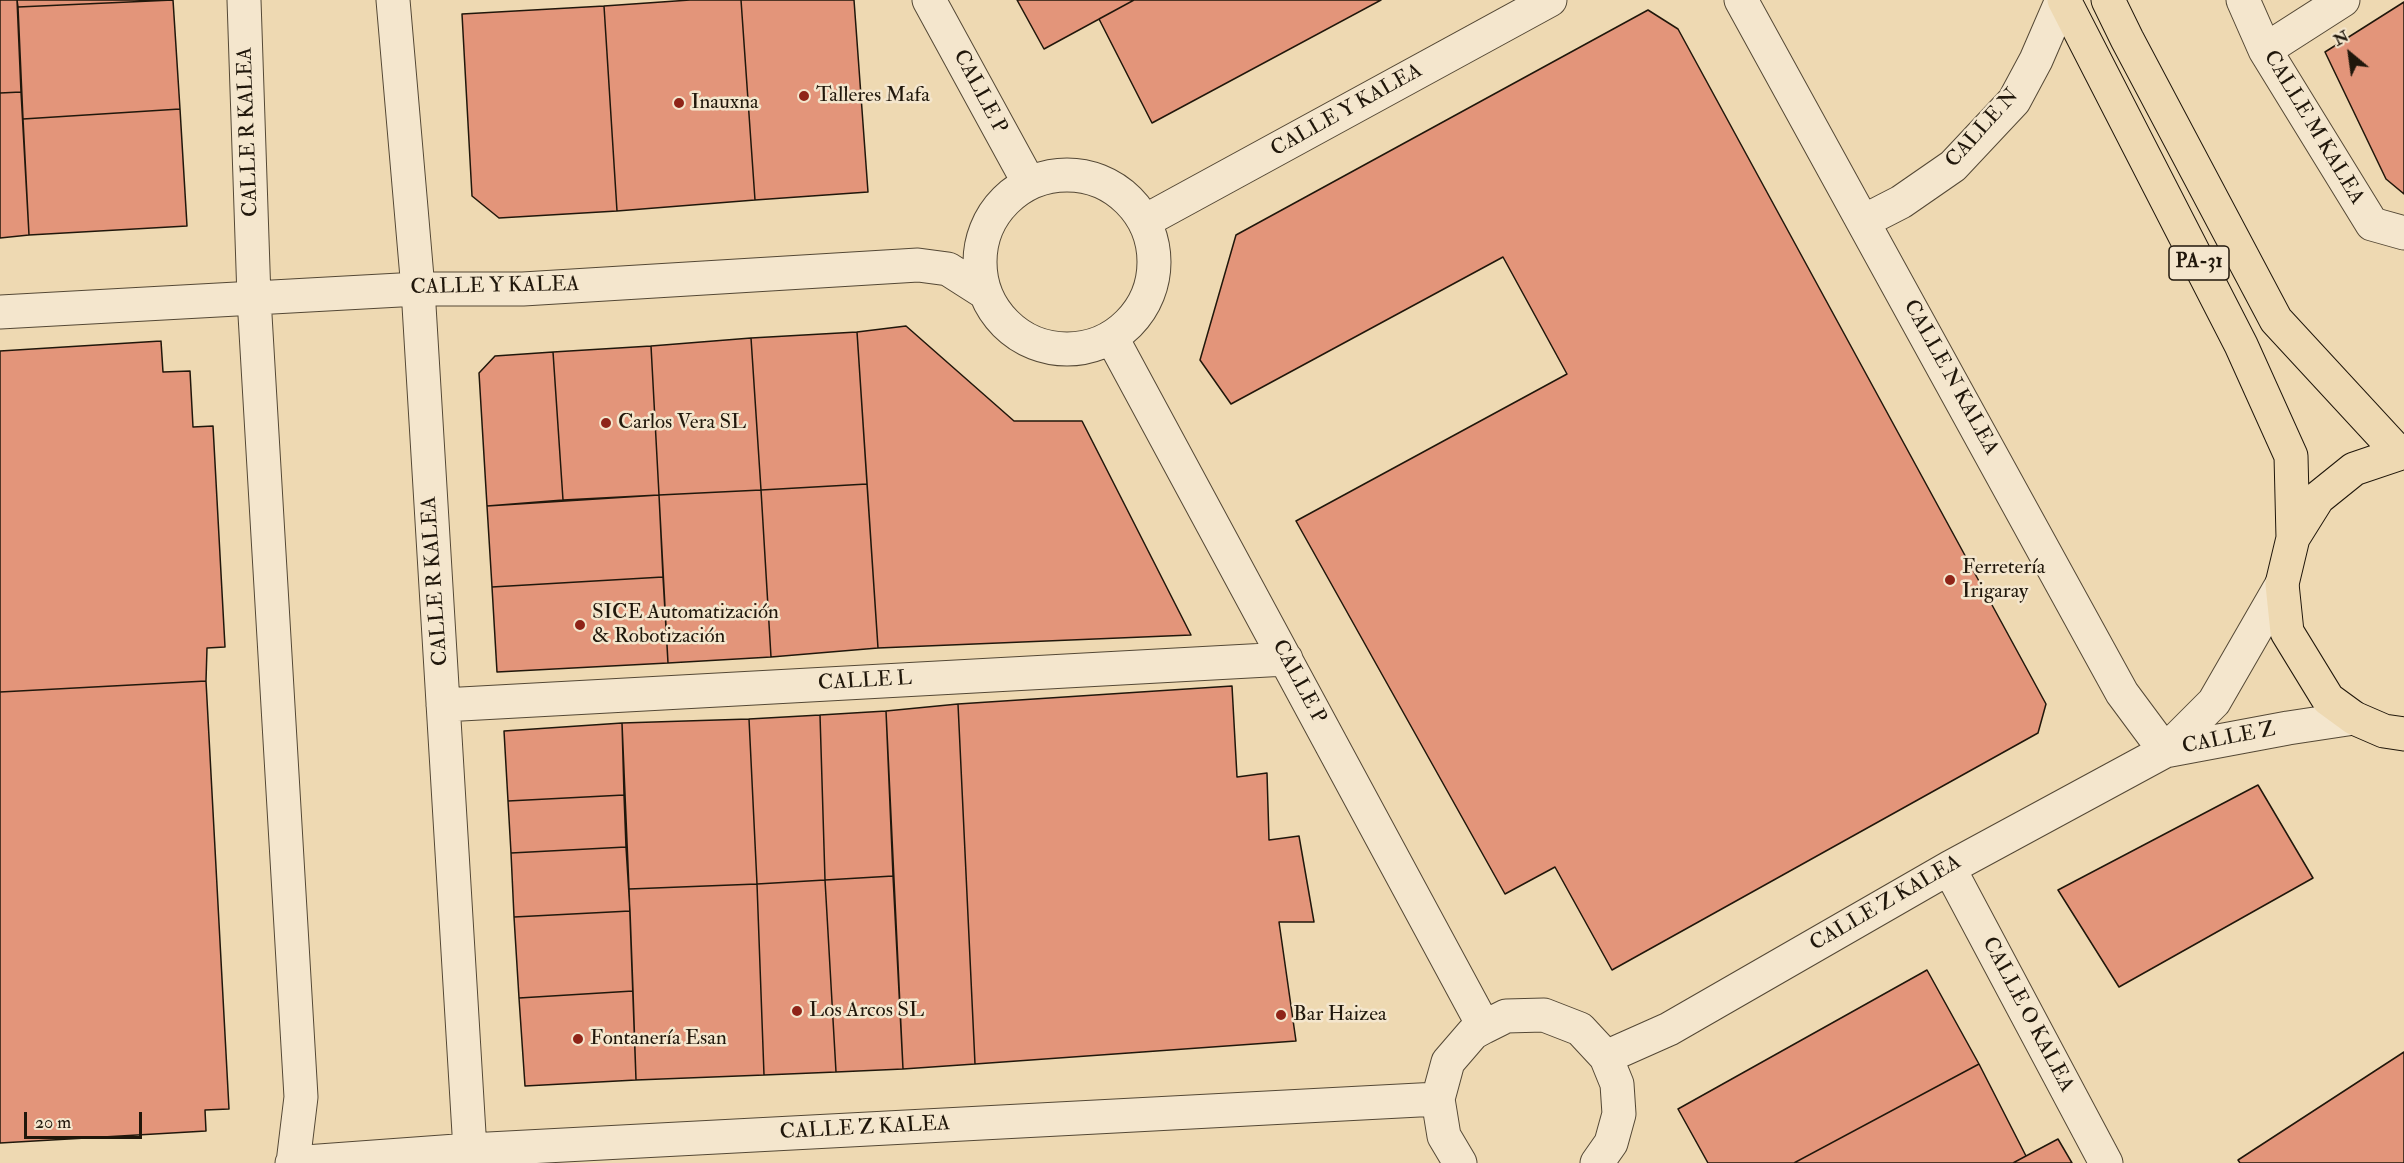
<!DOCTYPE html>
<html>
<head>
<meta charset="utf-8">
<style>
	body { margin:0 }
	#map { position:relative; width:2404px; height:1163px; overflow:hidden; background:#eed9b2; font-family:"IM FELL Double Pica",serif }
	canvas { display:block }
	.north { position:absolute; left:2320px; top:24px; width:60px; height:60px; -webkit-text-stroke:4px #f4e6cd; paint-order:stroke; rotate:331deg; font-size:16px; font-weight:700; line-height:24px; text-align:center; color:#20170b }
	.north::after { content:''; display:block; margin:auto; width:21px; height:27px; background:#20170b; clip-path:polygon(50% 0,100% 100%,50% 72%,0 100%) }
	.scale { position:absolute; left:24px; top:1112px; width:118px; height:27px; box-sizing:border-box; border:3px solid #20170b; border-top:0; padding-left:8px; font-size:18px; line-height:21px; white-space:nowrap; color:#20170b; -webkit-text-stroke:4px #f4e6cd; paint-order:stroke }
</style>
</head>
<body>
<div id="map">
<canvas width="2404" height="1163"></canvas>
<div class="north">N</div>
<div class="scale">20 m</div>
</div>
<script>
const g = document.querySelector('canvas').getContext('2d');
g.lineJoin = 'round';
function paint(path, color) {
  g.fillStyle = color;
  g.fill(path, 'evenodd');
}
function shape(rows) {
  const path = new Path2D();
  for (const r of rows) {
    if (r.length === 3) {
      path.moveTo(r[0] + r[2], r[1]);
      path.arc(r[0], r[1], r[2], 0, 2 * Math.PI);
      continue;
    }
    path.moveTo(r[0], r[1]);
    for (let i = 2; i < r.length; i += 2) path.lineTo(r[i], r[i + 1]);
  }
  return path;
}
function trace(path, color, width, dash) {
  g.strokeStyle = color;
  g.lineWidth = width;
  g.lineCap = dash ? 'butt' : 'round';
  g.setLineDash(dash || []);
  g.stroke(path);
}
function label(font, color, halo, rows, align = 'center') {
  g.font = font + ' "IM FELL Double Pica",serif';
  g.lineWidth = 5;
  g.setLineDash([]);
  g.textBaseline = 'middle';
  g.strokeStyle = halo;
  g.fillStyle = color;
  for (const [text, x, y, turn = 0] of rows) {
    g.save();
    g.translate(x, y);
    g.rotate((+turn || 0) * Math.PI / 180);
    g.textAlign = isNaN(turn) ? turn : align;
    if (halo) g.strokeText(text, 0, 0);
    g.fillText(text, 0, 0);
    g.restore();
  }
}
const building = shape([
	[0,0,17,0,21,92,0,93,0,0],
	[17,0,173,0,18,7,17,0],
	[173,0,180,109,23,119,18,7,173,0],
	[690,0,741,0,755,200,617,211,604,6,690,0],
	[741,0,854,0,868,192,755,200,741,0],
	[1017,0,1134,0,1044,49,1017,0],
	[1134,0,1381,0,1152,123,1099,19,1134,0],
	[2404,2,2404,194,2386,179,2325,52,2404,2],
	[604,6,617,211,499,218,472,196,462,14,604,6],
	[1648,10,1678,29,2046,704,2038,733,1612,970,1555,867,1505,894,1296,521,1567,374,1503,257,1231,404,1200,360,1236,235,1648,10],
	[21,92,29,235,0,238,0,93,21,92],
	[180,109,187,226,29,235,23,119,180,109],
	[906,326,1014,421,1082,421,1191,635,878,648,857,332,906,326],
	[857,332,867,484,761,490,751,338,857,332],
	[751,338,761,490,659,495,651,346,751,338],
	[161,341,163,372,190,371,193,427,213,426,225,647,207,648,206,681,0,692,0,351,161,341],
	[651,346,659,495,563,500,553,352,651,346],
	[553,352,563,500,487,506,479,373,495,356,553,352],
	[867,484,878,648,771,657,761,490,867,484],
	[761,490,771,657,668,663,659,495,761,490],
	[659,495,663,577,492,587,487,506,659,495],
	[663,577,668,663,497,672,492,587,663,577],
	[206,681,229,1109,205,1110,206,1131,0,1143,0,692,206,681],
	[1232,686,1237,777,1267,773,1269,840,1299,836,1314,922,1279,922,1296,1041,975,1064,958,704,1232,686],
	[958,704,975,1064,903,1069,886,711,958,704],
	[886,711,893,876,825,880,820,715,886,711],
	[820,715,825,880,757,884,749,719,820,715],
	[749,719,757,884,629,889,622,723,749,719],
	[622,723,624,795,508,801,504,731,622,723],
	[2258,785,2313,878,2119,987,2058,890,2258,785],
	[624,795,626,847,511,853,508,801,624,795],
	[626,847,630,911,514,917,511,853,626,847],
	[893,876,903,1069,836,1072,825,880,893,876],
	[825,880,836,1072,764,1075,757,884,825,880],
	[757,884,764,1075,636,1080,629,889,757,884],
	[630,911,633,991,519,998,514,917,630,911],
	[1927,970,1979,1064,1794,1163,1708,1163,1678,1109,1927,970],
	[633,991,636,1080,525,1086,519,998,633,991],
	[2404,1052,2404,1163,2240,1163,2238,1160,2404,1052],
	[1979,1064,2026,1156,2013,1163,1794,1163,1979,1064],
	[2058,1139,2072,1163,2013,1163,2026,1156,2058,1139]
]);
paint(building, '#e3957a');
trace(building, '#20170b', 1.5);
const minor = shape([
	[244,0,254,298,301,1097,293,1163],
	[393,0,418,289,470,1150,468,1163],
	[929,0,1029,183],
	[1741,0,2122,693,2165,751],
	[2243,0,2265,50,2372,224,2404,233],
	[2265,50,2343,0],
	[1067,262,87],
	[1145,221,1550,0],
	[1864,221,1901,202,1953,166,2014,101,2036,60,2062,0],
	[0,312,418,289,523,289,918,265,948,269,984,292],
	[1112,338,1484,1027],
	[443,705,1286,659],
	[2165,751,2288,728,2354,718],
	[1949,868,2106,1163],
	[1606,1057,1669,1029,1949,868,2165,751,2214,702,2282,584],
	[292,1163,470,1150,1438,1099],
	[1460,1163,1444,1136,1438,1099,1448,1062,1473,1033,1484,1027,1506,1016,1544,1015,1580,1029,1606,1057,1617,1084,1619,1114,1611,1143,1597,1163]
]);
const highway = shape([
	[2064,0,2241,345,2291,456,2293,538,2282,584,2287,632,2328,699,2354,718,2384,731,2404,734],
	[2108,0,2127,39,2276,320,2398,452],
	[2293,538,2318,498,2354,469,2404,452]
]);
trace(minor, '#544835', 35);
trace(highway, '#20170b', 35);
trace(minor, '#f4e6cd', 33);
trace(highway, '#eed9b2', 33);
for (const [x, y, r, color] of [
	[804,96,6,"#8f2418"],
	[679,103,6,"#8f2418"],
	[606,423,6,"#8f2418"],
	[1950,580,6,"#8f2418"],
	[580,625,6,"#8f2418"],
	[797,1011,6,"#8f2418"],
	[1281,1015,6,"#8f2418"],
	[578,1039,6,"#8f2418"]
]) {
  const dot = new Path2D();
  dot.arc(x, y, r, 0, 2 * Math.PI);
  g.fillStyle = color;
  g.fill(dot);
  trace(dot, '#f4e6cd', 2);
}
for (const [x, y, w] of [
	[2199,263,60]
]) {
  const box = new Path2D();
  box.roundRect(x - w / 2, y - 17, w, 34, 4.5);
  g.fillStyle = '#f4e6cd';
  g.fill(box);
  trace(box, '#20170b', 1.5);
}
label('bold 20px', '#20170b', null, [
	["PA-31",2199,263]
]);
label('21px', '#20170b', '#f4e6cd', [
	["CALLE P",979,92,62],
	["CALLE Y KALEA",1347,111,-29],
	["CALLE M KALEA",2313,128,59],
	["CALLE N",1983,129,-48],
	["CALLE R KALEA",249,132,-92],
	["CALLE Y KALEA",495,287,-1],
	["CALLE N KALEA",1950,378,61],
	["CALLE R KALEA",436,581,-94],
	["CALLE L",865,682,-3],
	["CALLE P",1298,682,62],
	["CALLE Z",2229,739,-11],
	["CALLE Z KALEA",1886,904,-30],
	["CALLE O KALEA",2027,1015,62],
	["CALLE Z KALEA",865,1129,-3]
]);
label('21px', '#20170b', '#f4e6cd', [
	["Talleres Mafa",816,96],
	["Inauxna",691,103],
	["Carlos Vera SL",618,423],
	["Ferretería",1962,568],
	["Irigaray",1962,592],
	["SICE Automatización",592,613],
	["& Robotización",592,637],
	["Los Arcos SL",809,1011],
	["Bar Haizea",1293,1015],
	["Fontanería Esan",590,1039]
], 'left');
</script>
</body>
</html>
